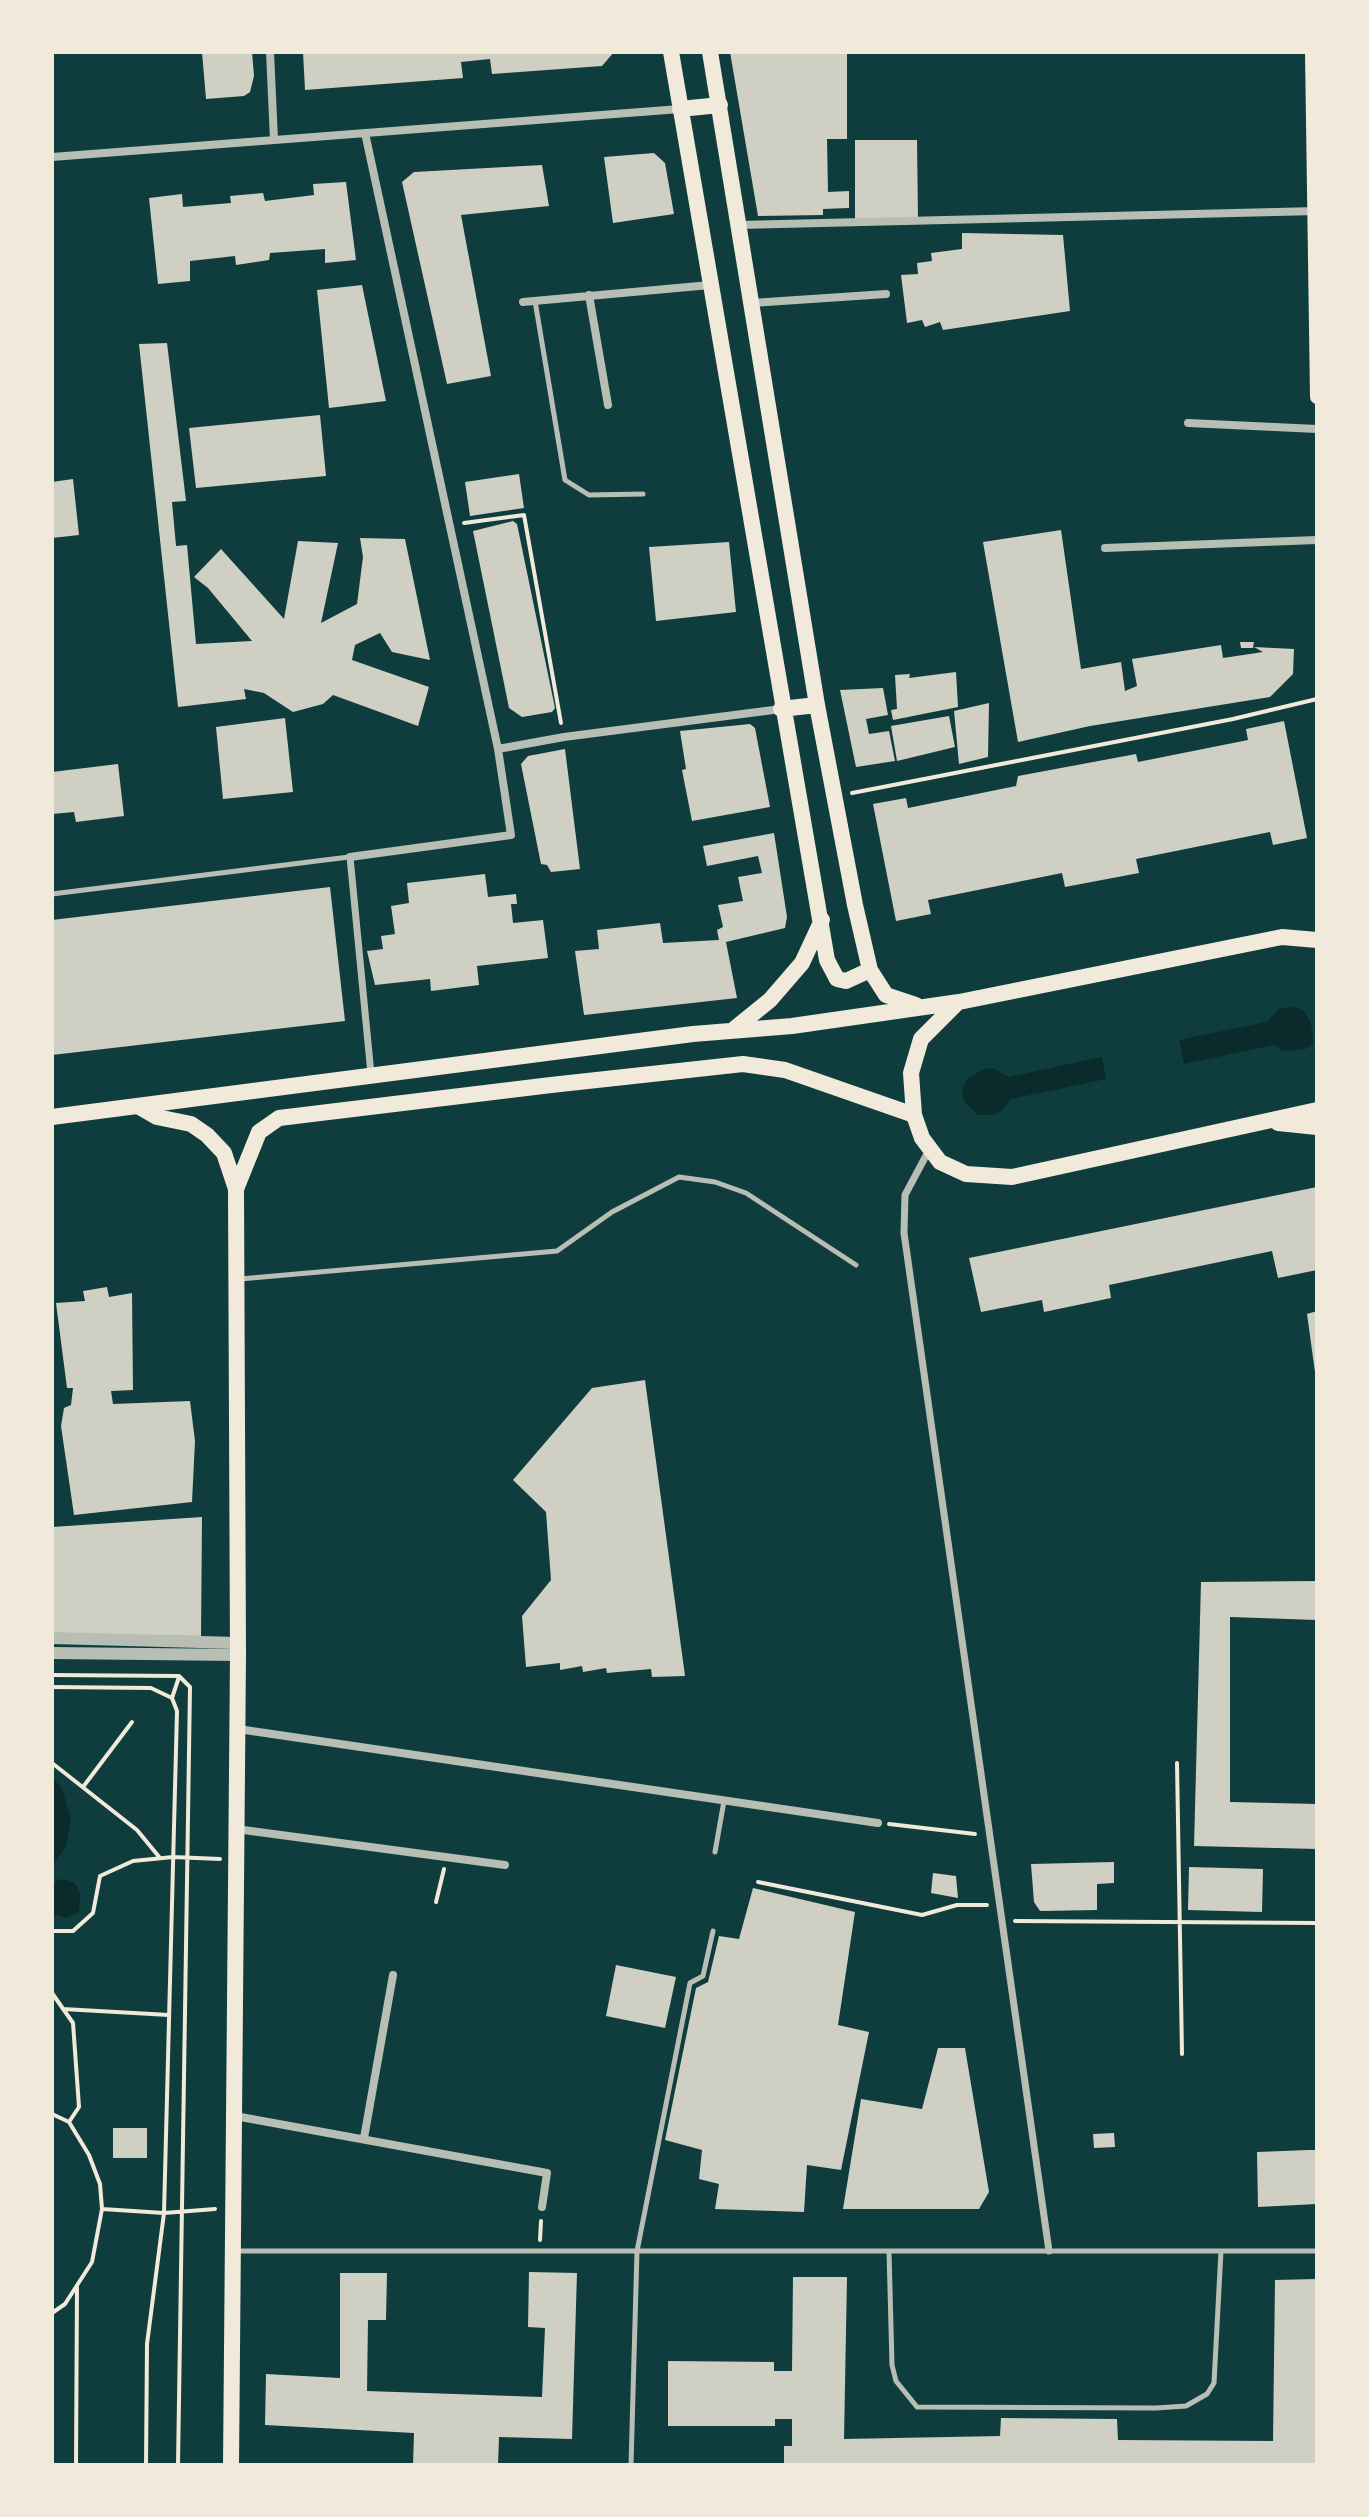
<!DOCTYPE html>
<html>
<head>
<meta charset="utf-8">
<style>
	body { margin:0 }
	#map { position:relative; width:1369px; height:2517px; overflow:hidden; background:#0f3d3e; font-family:"IBM Plex Sans",sans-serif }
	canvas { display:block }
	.frame { position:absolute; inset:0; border:54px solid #f1e9da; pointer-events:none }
</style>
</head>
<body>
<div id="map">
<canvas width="1369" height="2517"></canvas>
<div class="frame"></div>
</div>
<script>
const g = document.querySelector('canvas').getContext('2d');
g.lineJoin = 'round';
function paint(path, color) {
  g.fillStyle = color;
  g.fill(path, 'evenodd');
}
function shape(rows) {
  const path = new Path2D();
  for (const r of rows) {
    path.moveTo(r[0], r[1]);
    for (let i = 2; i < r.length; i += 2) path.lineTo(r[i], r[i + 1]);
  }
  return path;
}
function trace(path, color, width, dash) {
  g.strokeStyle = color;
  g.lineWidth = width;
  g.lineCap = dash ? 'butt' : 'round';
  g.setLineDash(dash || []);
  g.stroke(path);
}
paint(shape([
	[1293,1007,1302,1009,1311,1022,1313,1043,1306,1049,1283,1051,1274,1045,1184,1064,1179,1040,1267,1022,1278,1009],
	[1102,1057,1106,1079,1011,1099,1001,1111,992,1115,978,1115,964,1101,962,1090,967,1079,984,1069,993,1068,1008,1077],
	[52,1777,62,1788,71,1819,66,1846,52,1867],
	[62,1879,74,1882,80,1893,79,1912,66,1918,52,1914,52,1883]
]), '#0a2a2b');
paint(shape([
	[202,52,252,52,254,76,250,92,244,96,206,99],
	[303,52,614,52,602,66,492,74,490,59,461,62,463,78,305,90],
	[730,52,847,52,847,139,827,139,828,192,849,191,849,208,823,209,823,215,758,216],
	[855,140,917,140,918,220,855,220],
	[654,153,665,163,674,214,613,223,604,157],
	[542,165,549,206,461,215,491,376,447,384,402,182,414,172],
	[346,182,356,260,325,263,325,249,270,253,269,260,236,265,235,256,190,261,190,281,158,284,149,198,182,194,183,207,231,203,230,196,263,193,265,201,314,195,313,184],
	[962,233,1063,235,1070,311,943,330,940,322,925,327,922,320,907,323,901,275,918,274,917,263,932,261,931,253,962,249],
	[362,285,386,401,329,408,317,290],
	[167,343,186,501,172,502,176,546,187,545,196,644,252,641,208,588,194,577,221,549,284,619,298,541,338,543,321,623,357,604,363,557,360,538,405,539,430,660,392,652,380,633,355,645,352,660,429,687,418,726,333,695,323,704,293,712,264,693,244,689,246,699,178,707,139,344],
	[320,415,326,476,196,488,189,428],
	[519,474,524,508,470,516,465,482],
	[73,479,79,535,52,538,52,482],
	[513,521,517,524,555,708,552,712,522,717,509,708,473,531],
	[1061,530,1081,669,1121,662,1125,691,1137,686,1132,659,1221,645,1223,658,1263,652,1254,647,1294,649,1293,674,1270,697,1090,726,1018,742,983,542],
	[729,542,736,612,656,621,649,547],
	[1240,642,1254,642,1253,648,1241,648],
	[956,672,958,707,893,720,891,710,897,709,895,675,910,674,909,678],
	[883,688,888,715,866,719,869,734,889,731,895,761,856,767,840,690],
	[989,703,988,757,959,764,954,711],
	[949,716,955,747,897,761,891,726],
	[285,718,293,792,223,799,216,727],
	[1284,721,1307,838,1273,845,1270,832,1136,859,1139,873,1065,887,1062,873,928,900,931,914,896,921,873,804,906,798,908,808,1016,786,1018,776,1136,754,1138,762,1248,740,1246,729],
	[750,724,755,728,770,807,692,821,682,770,686,769,680,731],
	[565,749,580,869,551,872,547,865,541,864,521,764,528,756],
	[118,764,124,816,76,822,74,812,52,814,52,772],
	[774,833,787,917,785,928,726,942,737,998,584,1015,575,951,599,949,597,930,660,923,663,943,719,940,717,930,723,927,718,905,743,901,738,877,762,873,758,856,707,866,703,846],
	[485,874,488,897,516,894,517,904,511,904,513,923,543,920,548,958,477,966,479,985,431,991,430,979,375,985,367,951,383,949,381,936,395,934,391,906,409,903,407,883],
	[330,887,345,1021,52,1055,52,920],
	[1317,1187,1317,1270,1278,1278,1272,1251,1109,1285,1111,1298,1044,1312,1042,1300,981,1312,969,1258],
	[107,1287,109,1297,132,1293,133,1390,111,1391,113,1404,190,1401,195,1441,192,1502,74,1515,61,1426,64,1408,71,1405,73,1388,67,1388,56,1303,85,1301,83,1291],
	[1317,1311,1317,1372,1315,1372,1307,1314],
	[645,1380,685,1676,652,1677,651,1669,607,1673,606,1668,583,1672,582,1666,560,1670,560,1663,526,1667,522,1616,551,1580,546,1512,513,1480,592,1388],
	[202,1517,201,1636,52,1635,52,1527],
	[1317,1581,1317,1620,1230,1617,1230,1802,1317,1804,1317,1849,1194,1846,1201,1582],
	[1114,1862,1114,1883,1097,1884,1097,1910,1040,1911,1034,1902,1031,1864],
	[1189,1867,1263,1869,1262,1912,1188,1910],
	[933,1873,956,1876,958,1898,931,1893],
	[753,1888,855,1912,838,2025,869,2032,841,2170,807,2165,804,2212,715,2209,719,2184,699,2179,702,2150,665,2140,696,1988,708,1982,719,1936,739,1939],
	[616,1965,676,1977,665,2028,606,2016],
	[938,2048,965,2048,989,2192,979,2209,843,2209,861,2099,922,2109],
	[113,2128,147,2128,147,2158,113,2158],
	[1114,2133,1115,2147,1094,2148,1093,2134],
	[1308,2150,1317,2150,1317,2204,1258,2207,1257,2152],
	[529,2272,577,2273,572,2439,499,2437,498,2465,413,2465,414,2433,265,2425,266,2374,340,2378,340,2273,387,2273,386,2320,368,2320,367,2391,542,2397,545,2328,528,2327],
	[793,2277,847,2277,844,2439,1000,2436,1001,2418,1117,2419,1118,2440,1273,2441,1275,2280,1317,2279,1317,2465,784,2465,784,2446,792,2446,792,2419,775,2419,775,2426,668,2426,668,2361,774,2362,774,2371,792,2371]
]), '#cfcfc3');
trace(shape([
	[464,523,524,515,561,723],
	[852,793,1233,719,1317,699],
	[52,1675,179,1676,190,1687,178,2465],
	[52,1687,151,1688,172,1698,177,1711,164,2213,147,2344,146,2465],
	[172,1698,179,1677],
	[52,1763,137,1830,160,1858],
	[1177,1763,1182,2054],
	[83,1787,132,1722],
	[889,1824,975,1834],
	[758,1882,922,1915,957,1905,987,1905],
	[436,1902,444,1869],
	[1015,1921,1317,1923],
	[52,1931,73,1931,93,1913,100,1876,133,1861,173,1857,220,1859],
	[52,1993,73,2023,79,2107,69,2122],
	[63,2009,169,2015],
	[52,2114,69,2122,89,2155,100,2184,102,2209,92,2262,65,2304,52,2313],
	[102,2209,164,2213,215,2209],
	[540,2240,541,2221],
	[76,2465,77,2287]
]), '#f1e9da', 4);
trace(shape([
	[535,301,565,480,589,495,643,494],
	[52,894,349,857],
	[240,1279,557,1251,612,1212,679,1177,715,1182,746,1193,856,1265],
	[715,1852,724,1801],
	[238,2251,1317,2251],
	[889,2251,892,2365,896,2381,917,2407,1156,2408,1186,2406,1207,2394,1214,2383,1221,2251],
	[631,2465,637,2251,690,1983,703,1976,713,1931]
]), '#b8beb3', 5);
trace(shape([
	[350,857,371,1074],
	[929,1150,905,1195,904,1233,1049,2251]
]), '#b8beb3', 7);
trace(shape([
	[270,52,274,140],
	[52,157,680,109],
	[739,225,1317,211],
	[589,295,608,405],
	[523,302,710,285],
	[752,303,886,294],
	[1188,423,1317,429],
	[1105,548,1317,540],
	[498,749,564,737,781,709],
	[350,857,511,835,498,749,365,133],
	[238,1729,878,1823],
	[236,1829,505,1865],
	[235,2116,547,2173,542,2207],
	[364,2138,393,1975]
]), '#b8beb3', 8);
trace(shape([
	[52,1638,238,1643],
	[52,1653,238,1655]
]), '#b8beb3', 12);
trace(shape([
	[1312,52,1317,397]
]), '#f1e9da', 14);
trace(shape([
	[671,52,827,960,837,979,846,981,870,970],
	[710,52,817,705,855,905,870,970,886,995,916,1005],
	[680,109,720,105],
	[781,709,817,705],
	[957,1003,921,1039,911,1073,914,1115,922,1138,940,1162,966,1174,1012,1177,1317,1110],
	[733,1030,770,1000,802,963,822,920],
	[138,1106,157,1117,191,1124,207,1135,224,1153,236,1189,238,1655,231,2465],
	[52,1117,693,1034,792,1026,959,1002,1282,937,1317,940],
	[1278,1123,1317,1127],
	[236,1189,259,1132,279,1118,551,1085,743,1064,785,1070,914,1115]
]), '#f1e9da', 16);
</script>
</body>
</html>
